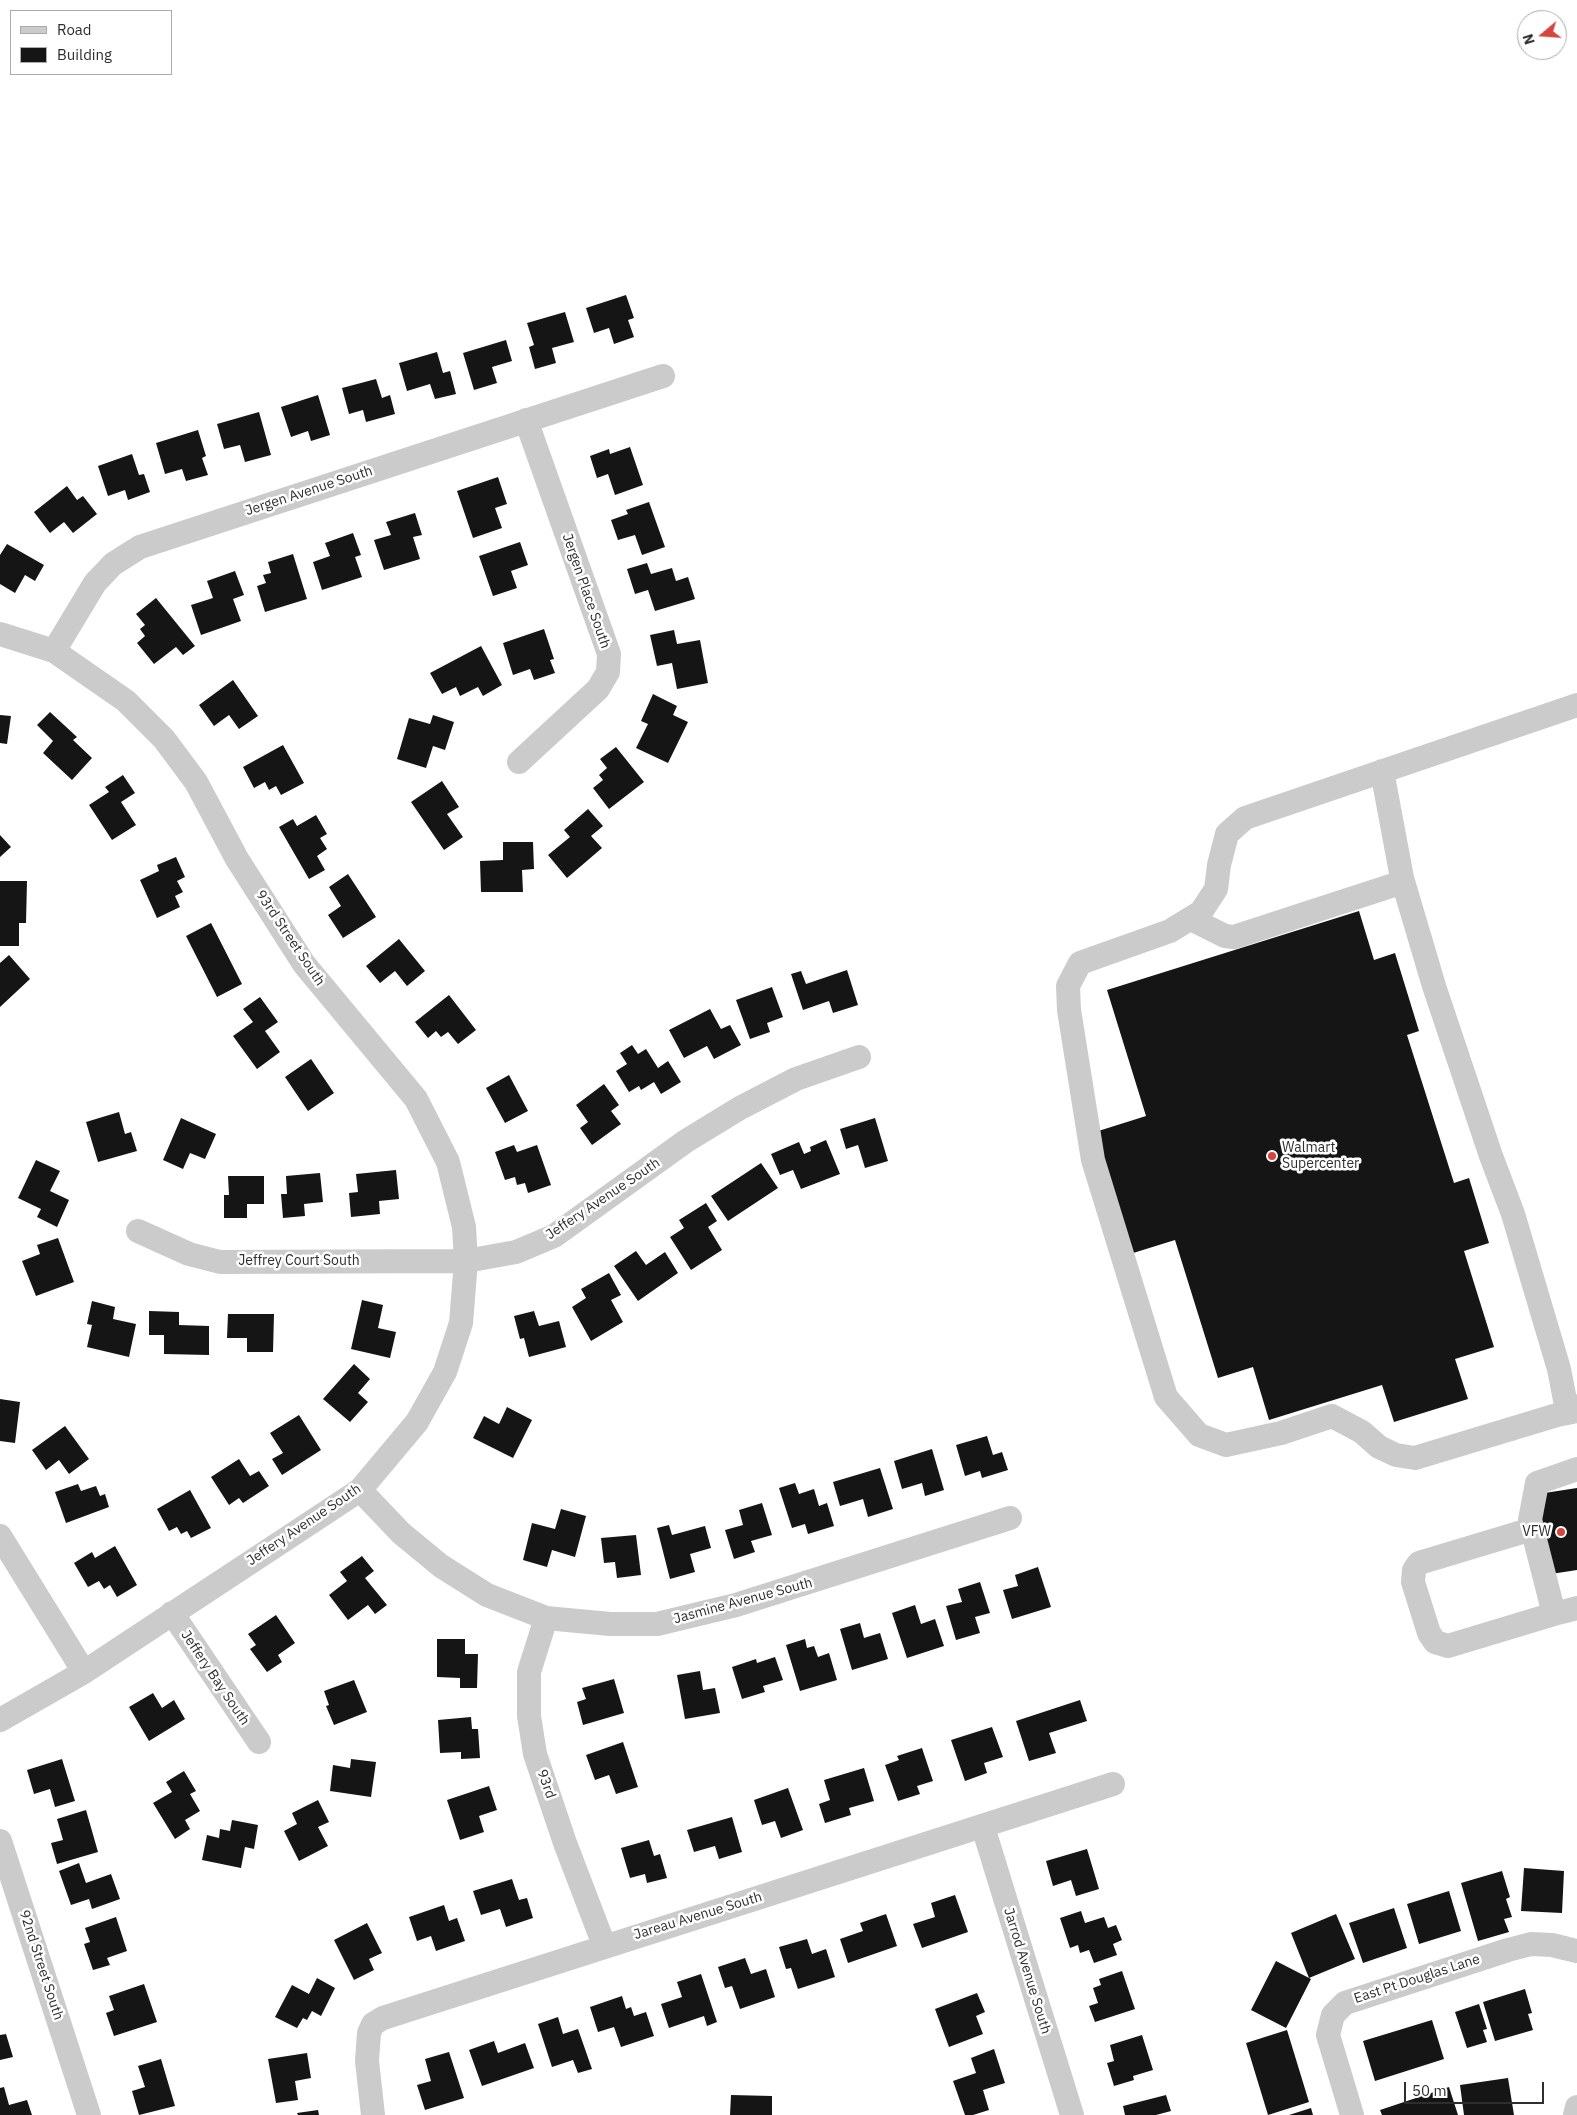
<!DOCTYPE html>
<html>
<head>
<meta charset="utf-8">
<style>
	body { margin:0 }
	#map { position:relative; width:1577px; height:2115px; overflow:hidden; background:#fff; font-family:"IBM Plex Sans",sans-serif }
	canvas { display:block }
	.legend { position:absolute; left:10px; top:10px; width:162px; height:65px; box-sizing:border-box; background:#fff; border:1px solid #ababab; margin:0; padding:6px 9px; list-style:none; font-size:15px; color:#2e2e2e }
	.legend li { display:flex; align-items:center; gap:10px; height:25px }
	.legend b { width:25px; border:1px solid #ababab }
	.north { position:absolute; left:1517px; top:10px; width:50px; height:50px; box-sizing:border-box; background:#fff; border:1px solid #ababab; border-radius:50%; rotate:252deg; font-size:14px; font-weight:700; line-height:20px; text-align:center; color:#2e2e2e }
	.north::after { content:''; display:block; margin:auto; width:18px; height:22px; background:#d5453f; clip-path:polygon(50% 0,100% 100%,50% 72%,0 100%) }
	.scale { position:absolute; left:1404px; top:2082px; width:140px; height:22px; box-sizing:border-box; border:2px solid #2e2e2e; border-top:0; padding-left:6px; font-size:15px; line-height:18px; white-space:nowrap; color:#2e2e2e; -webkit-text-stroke:4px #fff; paint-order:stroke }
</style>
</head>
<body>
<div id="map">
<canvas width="1577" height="2115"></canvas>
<ul class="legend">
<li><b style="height:6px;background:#cbcbcb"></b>Road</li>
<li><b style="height:14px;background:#151515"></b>Building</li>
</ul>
<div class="north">N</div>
<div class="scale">50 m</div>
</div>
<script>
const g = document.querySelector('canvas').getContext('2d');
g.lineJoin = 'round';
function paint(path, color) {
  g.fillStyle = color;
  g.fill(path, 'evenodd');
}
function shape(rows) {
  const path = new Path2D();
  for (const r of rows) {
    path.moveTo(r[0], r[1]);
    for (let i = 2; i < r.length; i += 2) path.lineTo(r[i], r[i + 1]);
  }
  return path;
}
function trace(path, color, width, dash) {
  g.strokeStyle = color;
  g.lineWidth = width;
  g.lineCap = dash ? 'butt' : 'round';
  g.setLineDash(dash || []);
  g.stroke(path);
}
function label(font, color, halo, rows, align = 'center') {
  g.font = font + ' "IBM Plex Sans",sans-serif';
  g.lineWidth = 5;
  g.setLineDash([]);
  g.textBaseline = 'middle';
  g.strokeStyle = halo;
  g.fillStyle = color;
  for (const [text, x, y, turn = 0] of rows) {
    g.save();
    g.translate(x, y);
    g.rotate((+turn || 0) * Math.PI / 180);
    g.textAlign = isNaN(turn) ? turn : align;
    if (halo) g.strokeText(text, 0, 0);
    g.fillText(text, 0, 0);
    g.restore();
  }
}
paint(shape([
	[626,295,634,318,628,320,634,337,614,344,609,328,594,333,586,308],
	[565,312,574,342,552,348,556,363,535,369,529,347,534,345,527,323],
	[506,340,512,361,492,367,497,383,474,390,463,353],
	[437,352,443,373,450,371,456,394,435,399,430,384,407,391,399,363],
	[376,379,382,398,390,395,395,414,366,422,363,410,349,414,342,388],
	[318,395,330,435,311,441,308,431,291,437,281,407],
	[259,412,271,455,245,462,240,445,224,449,217,424],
	[198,430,206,456,202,458,208,475,186,481,182,469,165,474,156,443],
	[630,447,643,485,615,495,608,474,597,478,590,456,609,449,610,454],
	[132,454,139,475,144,474,150,492,128,500,125,490,108,496,98,466],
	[498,477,507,504,495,508,502,528,473,538,457,491],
	[67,486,77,500,83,496,97,514,73,533,64,522,50,533,34,512],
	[649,502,665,547,642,555,635,535,618,540,611,520,628,514,626,510],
	[415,513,422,535,413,537,420,559,384,570,374,540,391,535,386,522],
	[353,533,361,555,355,557,362,577,322,590,313,562,330,556,325,543],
	[520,542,528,565,511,571,517,588,493,596,479,556],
	[7,544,44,565,35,581,25,575,15,593,0,584,0,555],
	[293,554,307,599,265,612,257,586,266,583,263,575,271,573,268,562],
	[647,563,651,574,672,568,676,581,688,577,695,599,655,611,648,590,635,594,627,569],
	[235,571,244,595,233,599,241,621,201,635,191,605,213,598,207,581],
	[156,598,195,646,183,655,176,647,154,664,137,643,145,636,140,629,145,625,136,614],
	[544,629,554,659,550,660,555,673,534,680,530,669,513,675,503,643],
	[674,630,677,644,700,640,708,683,677,689,672,663,657,666,650,635],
	[481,646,502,685,483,696,478,687,460,696,456,687,442,694,430,673],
	[233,680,258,716,239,729,229,715,214,726,199,705],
	[653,694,677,706,673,715,688,722,668,763,636,748,648,724,641,721],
	[50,712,77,737,73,740,92,758,72,780,43,753,53,741,37,725],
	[0,715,11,716,7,744,0,743],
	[433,715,454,722,445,750,433,746,426,768,397,759,409,718,430,724],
	[283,745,304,783,281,795,276,786,269,790,265,782,254,788,243,767],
	[616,747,644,782,609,809,593,788,603,780,599,775,607,768,600,759],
	[123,775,135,793,121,802,136,825,112,840,89,805,109,792,105,787],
	[442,781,459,807,447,814,463,837,444,850,411,802],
	[588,809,603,826,591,836,602,848,567,878,548,855,570,837,564,830],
	[316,815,327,834,320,838,327,849,317,856,325,870,309,879,279,827,293,819,297,826],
	[0,835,11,847,0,857],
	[503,842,533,842,534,869,522,870,523,892,481,892,480,861,503,860],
	[176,857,185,877,177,881,183,892,175,896,180,907,157,918,140,880,159,871,157,865],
	[348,874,376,917,343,938,328,915,341,906,329,887],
	[0,881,27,881,26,923,19,923,19,946,0,946],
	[1359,911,1374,960,1395,953,1419,1031,1407,1035,1454,1183,1469,1178,1489,1243,1464,1251,1494,1347,1455,1359,1468,1399,1394,1422,1382,1385,1269,1420,1253,1367,1218,1378,1175,1240,1130,1254,1092,1133,1146,1116,1107,990],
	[211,923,242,984,217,997,186,936],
	[399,939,425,971,407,986,395,971,380,983,366,966],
	[9,955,30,979,0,1007,0,963],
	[847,970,858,1005,833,1013,829,1001,803,1010,791,974,801,971,806,984],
	[772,987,783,1017,767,1023,770,1032,750,1039,736,1000],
	[449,995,476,1030,458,1044,448,1032,441,1037,436,1031,428,1038,415,1022],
	[260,997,278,1022,265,1031,280,1052,257,1069,233,1036,253,1022,243,1009],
	[710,1009,721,1029,730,1025,741,1045,714,1059,707,1046,684,1058,669,1030],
	[632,1045,638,1054,646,1049,658,1068,668,1061,681,1082,661,1094,654,1082,641,1090,639,1086,629,1092,616,1071,627,1064,620,1053],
	[311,1059,334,1093,308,1111,285,1077],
	[509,1075,528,1111,505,1123,486,1088],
	[604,1084,619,1105,611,1111,621,1124,592,1145,580,1128,588,1122,576,1105],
	[119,1112,125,1134,131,1132,137,1151,98,1162,86,1122],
	[181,1118,216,1134,205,1159,190,1153,183,1169,163,1160],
	[875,1118,888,1161,865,1168,858,1145,846,1149,840,1129],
	[826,1140,840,1174,801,1189,793,1170,780,1175,771,1154,799,1142,804,1154,811,1151,810,1147],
	[514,1145,517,1152,537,1145,551,1185,528,1193,525,1183,517,1185,515,1177,505,1180,495,1152],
	[36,1160,60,1171,50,1191,69,1200,57,1227,37,1217,41,1209,18,1198],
	[761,1163,778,1188,728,1221,711,1196],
	[396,1170,399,1199,379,1201,380,1214,351,1217,349,1193,358,1192,356,1174],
	[320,1173,323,1202,304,1204,305,1216,283,1218,281,1194,287,1194,286,1176],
	[228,1176,264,1176,264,1204,247,1204,247,1218,224,1218,224,1195,229,1195],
	[706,1203,717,1221,708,1227,722,1250,691,1270,670,1237,684,1228,679,1220],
	[58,1238,74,1282,36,1296,22,1261,40,1254,37,1245],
	[636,1251,646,1265,665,1252,678,1273,638,1301,614,1266],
	[609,1273,621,1295,611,1300,623,1322,591,1341,572,1307,586,1298,581,1289],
	[362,1300,383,1305,378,1328,396,1332,390,1358,351,1349],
	[92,1301,115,1307,113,1319,136,1324,129,1357,87,1347,92,1325,87,1324],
	[149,1311,179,1312,179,1325,209,1326,209,1355,164,1354,164,1335,149,1335],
	[534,1311,539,1326,559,1321,566,1347,529,1357,524,1338,520,1339,514,1316],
	[228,1314,274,1314,273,1352,247,1352,247,1338,227,1338],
	[354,1364,370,1379,358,1393,368,1402,350,1422,323,1399],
	[0,1399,20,1402,15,1443,0,1441],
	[507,1407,532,1420,513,1458,473,1438,484,1416,499,1424],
	[299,1415,321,1450,282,1475,272,1459,283,1453,270,1433],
	[65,1426,89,1459,69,1474,59,1460,46,1470,32,1450],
	[987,1436,993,1455,1002,1452,1008,1470,982,1478,980,1471,965,1476,956,1445],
	[932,1449,944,1490,925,1496,922,1483,902,1489,894,1461],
	[239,1459,250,1476,259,1471,269,1486,243,1503,239,1498,229,1505,211,1477],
	[880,1468,893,1509,868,1517,863,1499,840,1506,833,1482],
	[795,1483,799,1494,814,1489,819,1506,827,1503,834,1526,808,1534,805,1524,792,1528,779,1488],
	[78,1484,81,1491,96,1486,100,1496,105,1494,109,1507,66,1523,55,1492],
	[1577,1488,1577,1570,1551,1574,1538,1494],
	[190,1490,211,1528,191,1538,187,1531,181,1534,177,1527,169,1531,157,1509],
	[762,1503,772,1535,751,1541,755,1552,734,1559,725,1530,743,1525,739,1510],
	[561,1509,586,1516,575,1557,552,1550,547,1567,523,1560,532,1523,555,1529],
	[669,1525,672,1535,705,1526,711,1548,690,1554,695,1572,670,1579,657,1528],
	[636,1535,641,1575,617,1578,615,1562,604,1563,601,1538],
	[115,1546,137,1585,117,1597,110,1585,104,1589,99,1581,88,1587,74,1563,92,1552,95,1558],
	[362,1556,374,1571,365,1578,387,1605,375,1614,368,1605,348,1620,329,1595,347,1581,340,1572],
	[1038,1567,1051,1607,1012,1619,1003,1590,1018,1586,1015,1575],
	[980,1582,990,1613,975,1617,980,1633,956,1640,946,1606,962,1602,958,1589],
	[915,1605,921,1624,935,1619,944,1646,907,1658,892,1613],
	[276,1615,295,1643,278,1655,282,1662,267,1672,250,1649,256,1645,248,1634],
	[860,1623,864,1638,880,1633,888,1659,852,1670,840,1629],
	[437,1639,465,1639,465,1654,478,1654,477,1688,460,1688,460,1678,437,1677],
	[805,1639,807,1648,814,1646,818,1657,829,1653,837,1680,800,1691,786,1645],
	[775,1657,783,1680,763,1686,765,1692,742,1699,732,1667,756,1659,757,1663],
	[700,1671,703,1690,715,1688,720,1713,685,1719,677,1675],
	[614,1679,624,1713,583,1725,577,1702,586,1699,582,1688],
	[354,1680,367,1712,334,1725,326,1706,329,1705,324,1691],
	[153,1693,162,1708,174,1700,185,1719,149,1741,129,1707],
	[1080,1700,1087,1721,1049,1733,1056,1753,1029,1761,1016,1721],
	[471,1717,472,1729,478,1729,480,1758,461,1759,461,1752,440,1753,438,1720],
	[992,1727,1003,1757,984,1763,987,1773,965,1781,951,1740],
	[623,1742,638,1787,616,1794,609,1775,595,1780,586,1755],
	[922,1748,933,1781,917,1786,920,1794,898,1801,885,1765,899,1760,897,1756],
	[62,1759,75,1801,55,1807,50,1789,34,1794,27,1770],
	[351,1759,376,1762,371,1797,330,1791,333,1765,350,1768],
	[864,1768,874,1801,849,1808,851,1815,825,1823,819,1804,830,1800,824,1780],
	[184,1771,196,1791,190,1794,200,1811,185,1820,190,1829,175,1839,153,1803,172,1792,166,1782],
	[489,1786,497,1810,479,1816,484,1832,460,1840,447,1800],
	[788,1788,803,1830,781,1838,775,1821,762,1825,754,1800],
	[318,1800,329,1822,318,1827,328,1846,299,1861,284,1831,297,1824,292,1813],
	[86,1810,98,1852,57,1864,51,1843,63,1840,57,1819],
	[732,1817,742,1852,719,1859,715,1846,694,1852,687,1830],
	[232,1820,258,1825,254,1849,245,1847,241,1868,202,1860,207,1835,219,1838,220,1829,230,1831],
	[649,1840,654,1856,660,1854,667,1878,647,1883,645,1874,630,1878,621,1848],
	[1087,1849,1099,1889,1076,1896,1071,1880,1053,1886,1046,1861],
	[79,1863,86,1883,111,1874,120,1899,92,1909,89,1899,71,1905,59,1871],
	[1524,1868,1564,1871,1562,1913,1521,1911],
	[1502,1871,1510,1897,1506,1899,1512,1917,1504,1919,1509,1932,1478,1941,1461,1883],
	[512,1879,519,1900,527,1898,533,1918,506,1927,500,1909,481,1915,473,1891],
	[1449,1891,1461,1931,1419,1944,1407,1904],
	[955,1895,968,1932,922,1948,913,1924,935,1917,931,1903],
	[444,1905,449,1921,457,1918,465,1941,436,1951,431,1936,417,1941,409,1917],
	[1394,1908,1407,1948,1363,1963,1349,1923],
	[1081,1911,1085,1923,1104,1917,1108,1928,1116,1925,1122,1940,1113,1944,1117,1955,1094,1963,1089,1950,1080,1953,1078,1945,1070,1948,1060,1918],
	[886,1914,897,1946,848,1963,840,1939,863,1931,860,1923],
	[1336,1914,1355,1959,1309,1978,1291,1933],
	[116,1917,127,1951,107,1958,110,1965,93,1970,84,1944,90,1942,85,1928],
	[367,1923,382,1953,369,1959,374,1970,354,1980,334,1940],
	[807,1939,812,1954,826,1949,835,1977,798,1989,791,1968,786,1969,779,1947],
	[745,1958,751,1974,766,1969,775,1997,740,2009,732,1986,725,1988,718,1967],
	[1276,1961,1311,1979,1286,2028,1251,2010],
	[1122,1971,1135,2009,1095,2022,1089,2006,1098,2003,1093,1988,1101,1985,1099,1979],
	[701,1974,717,2022,707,2026,704,2016,669,2028,661,2004,682,1997,677,1982],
	[317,1978,335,1988,321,2016,312,2011,307,2020,303,2018,297,2028,275,2017,292,1985,309,1994],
	[144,1984,157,2022,114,2036,106,2013,114,2010,109,1996],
	[1525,1989,1532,2013,1528,2014,1533,2030,1495,2041,1483,2002],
	[977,1993,985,2012,976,2016,983,2034,949,2047,935,2009],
	[622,1996,626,2009,631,2007,634,2016,646,2012,654,2036,621,2047,614,2027,598,2032,590,2007],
	[1479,2004,1487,2029,1483,2030,1487,2042,1467,2048,1455,2012],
	[558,2017,563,2034,578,2029,592,2069,578,2073,573,2060,552,2067,538,2024],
	[1432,2020,1444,2059,1375,2081,1363,2041],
	[1287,2030,1309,2102,1268,2115,1246,2043],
	[6,2034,13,2057,0,2060,0,2035],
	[1142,2035,1153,2070,1133,2076,1134,2080,1114,2086,1107,2063,1114,2061,1110,2045],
	[494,2041,498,2053,525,2043,534,2068,482,2086,469,2050],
	[994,2049,1005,2083,983,2090,989,2110,973,2115,965,2115,953,2081,976,2073,971,2058],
	[449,2052,464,2098,425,2110,417,2085,431,2081,425,2059],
	[307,2053,311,2078,295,2081,298,2100,276,2103,268,2059],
	[161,2059,175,2106,139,2115,132,2091,145,2087,138,2066],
	[1508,2078,1514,2115,1464,2115,1460,2085],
	[4,2087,9,2105,27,2100,32,2115,0,2115,0,2088],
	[1449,2087,1458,2115,1382,2115,1380,2110],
	[731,2095,772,2096,772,2115,730,2115],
	[1166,2095,1171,2111,1156,2115,1125,2115,1123,2106],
	[1311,2108,1313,2115,1289,2115],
	[318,2110,319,2115,298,2115,297,2113]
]), '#151515');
trace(shape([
	[0,634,54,651,126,701,164,739,196,782,237,859,304,964,416,1099,448,1162,464,1227,466,1261,461,1323,445,1372,417,1422,360,1490,84,1672,0,1720],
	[54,651,95,583,113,564,140,547,663,376],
	[1577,705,1245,818,1227,834,1219,865,1216,889,1201,912,1170,931,1080,963,1068,986,1069,1010,1093,1160,1166,1397,1199,1435,1226,1445,1281,1433,1332,1416,1362,1432,1379,1447,1396,1455,1415,1458,1557,1415,1577,1411],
	[519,762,598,689,608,672,609,654,526,420],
	[1382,771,1402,878,1434,986,1491,1156,1513,1214,1559,1369,1565,1400,1577,1411],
	[1191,919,1225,936,1234,937,1403,882],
	[138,1231,189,1254,220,1262,466,1261,516,1252,554,1236,686,1141,740,1108,796,1079,859,1057],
	[1577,1469,1537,1483,1530,1520,1554,1614,1577,1608],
	[360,1490,401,1533,441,1566,487,1595,546,1618,610,1624,657,1624,736,1605,1010,1518],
	[1532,1529,1419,1563,1414,1570,1413,1582,1429,1633,1435,1642,1448,1646,1554,1614],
	[0,1536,84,1672],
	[172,1613,259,1742],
	[546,1618,529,1672,529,1716,535,1754,565,1843,604,1945],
	[983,1827,1072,2115],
	[0,1841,89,2115],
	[373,2115,367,2061,369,2033,373,2024,383,2018,1113,1784],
	[1352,2115,1328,2035,1333,2015,1345,2003,1508,1950,1531,1944,1552,1945,1577,1951],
	[1575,2115,1577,2107]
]), '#cbcbcb', 24);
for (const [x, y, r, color] of [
	[1272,1156,5,"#d5453f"],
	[1561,1532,5,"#d5453f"]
]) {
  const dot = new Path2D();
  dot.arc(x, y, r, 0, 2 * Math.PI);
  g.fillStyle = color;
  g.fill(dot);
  trace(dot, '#fff', 2);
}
label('14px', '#2e2e2e', '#fff', [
	["Jergen Avenue South",309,491,-18],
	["Jergen Place South",586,591,71],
	["93rd Street South",290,938,56],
	["Jeffery Avenue South",603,1199,-34],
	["Jeffrey Court South",299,1261],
	["Jeffery Avenue South",304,1525,-34],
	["Jasmine Avenue South",743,1601,-15],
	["Jeffery Bay South",215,1678,56],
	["93rd",546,1784,71],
	["Jareau Avenue South",698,1916,-17],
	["92nd Street South",41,1965,72],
	["Jarrod Avenue South",1027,1971,73],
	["East Pt Douglas Lane",1417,1979,-18]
]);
label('14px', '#2e2e2e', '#fff', [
	["Walmart",1282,1148],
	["Supercenter",1282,1164],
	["VFW",1551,1532,"right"]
], 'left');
</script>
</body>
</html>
